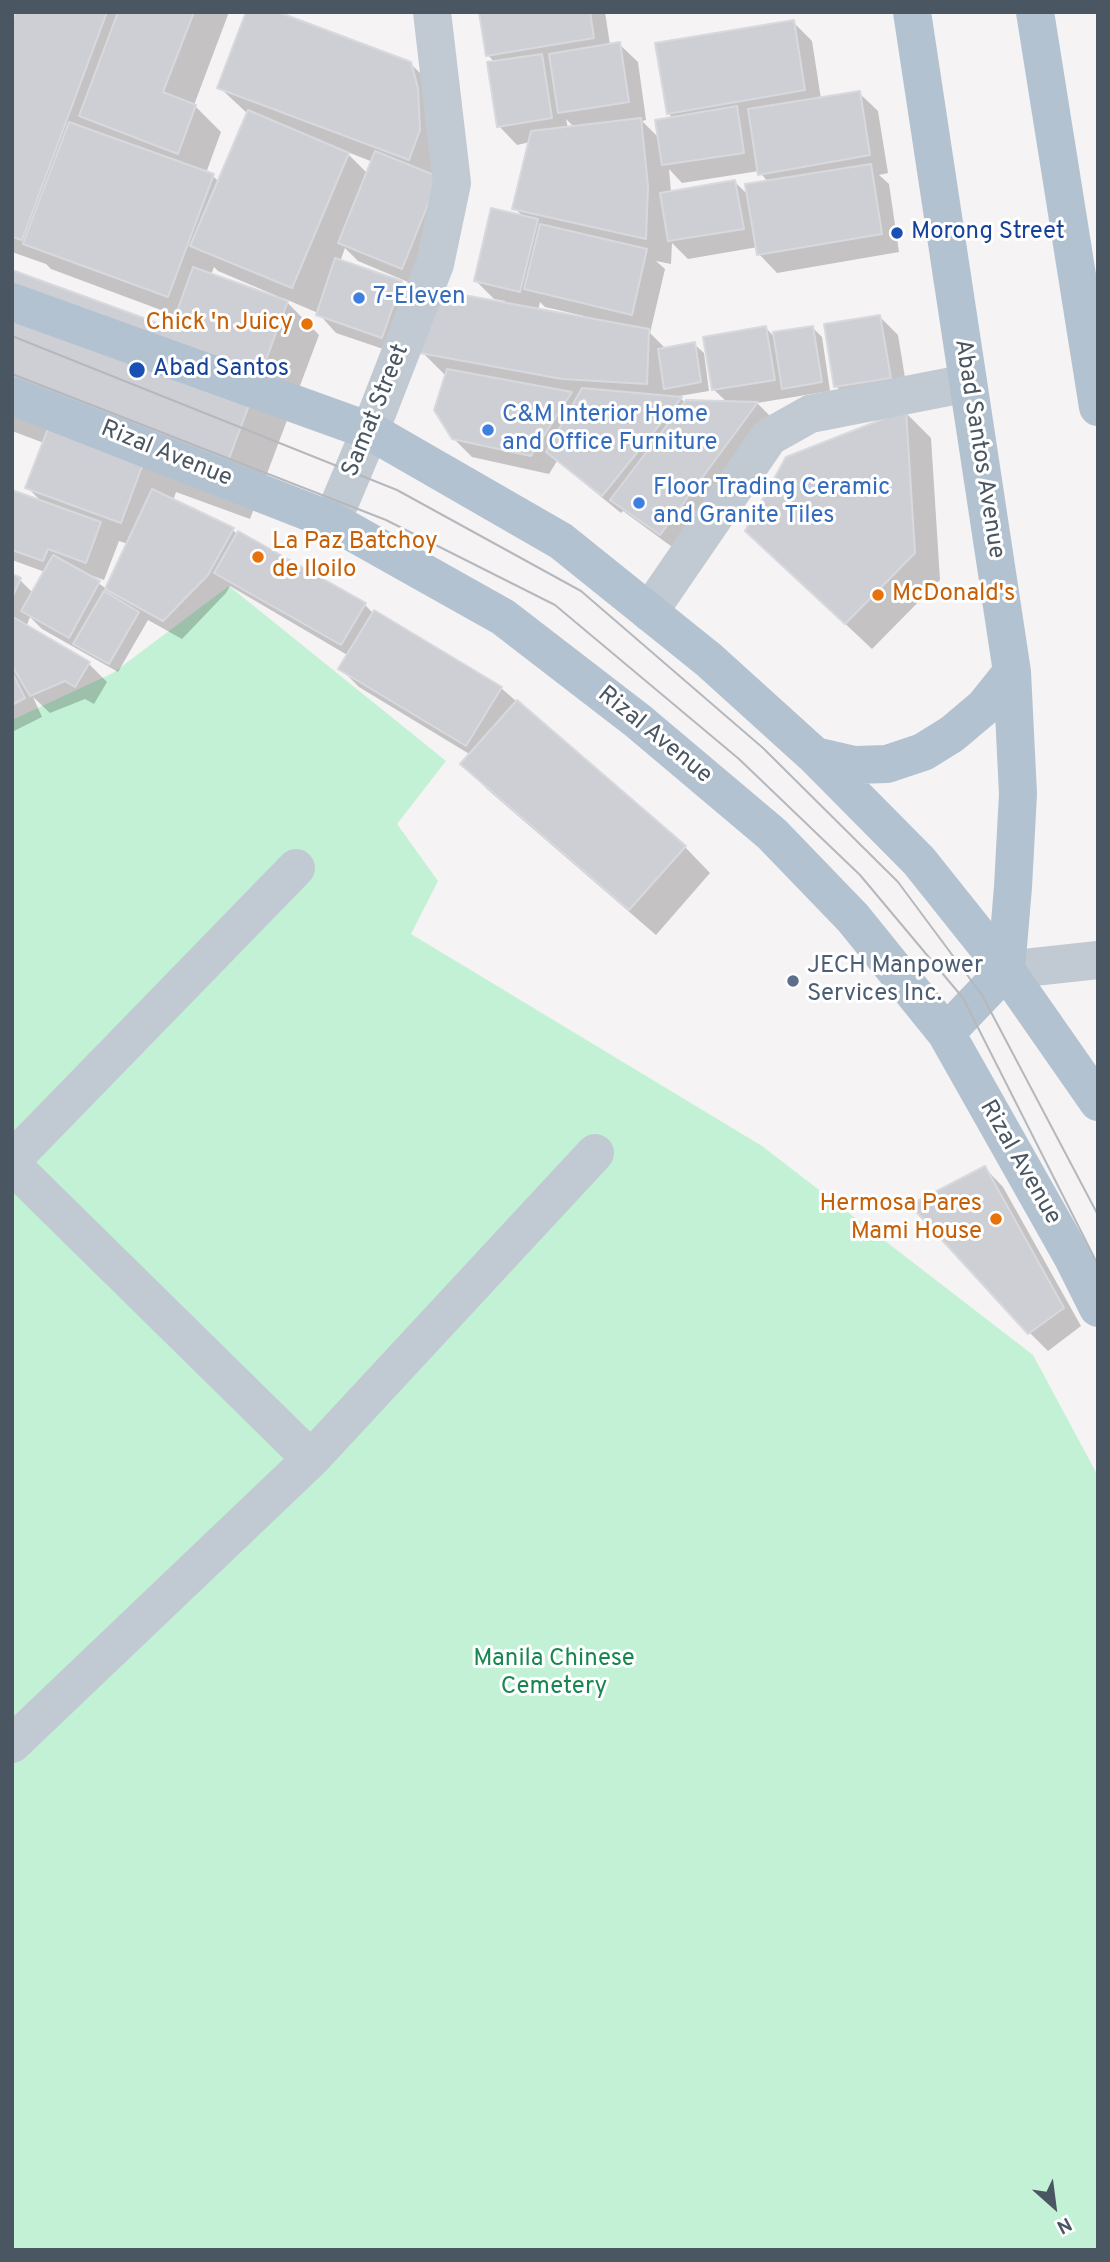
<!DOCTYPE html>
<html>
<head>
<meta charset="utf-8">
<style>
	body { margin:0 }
	#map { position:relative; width:1110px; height:2262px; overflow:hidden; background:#f5f3f3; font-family:Overpass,sans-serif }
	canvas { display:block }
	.frame { position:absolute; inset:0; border:14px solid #4a5661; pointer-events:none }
	.north { position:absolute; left:1019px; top:2171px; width:70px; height:70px; -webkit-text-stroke:5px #fff; paint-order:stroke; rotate:152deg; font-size:19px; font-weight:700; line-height:28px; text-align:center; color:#4a5661 }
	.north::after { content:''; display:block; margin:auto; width:24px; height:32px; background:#4a5661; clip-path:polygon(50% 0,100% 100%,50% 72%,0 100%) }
</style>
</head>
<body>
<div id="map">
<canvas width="1110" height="2262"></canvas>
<div class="frame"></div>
<div class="north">N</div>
</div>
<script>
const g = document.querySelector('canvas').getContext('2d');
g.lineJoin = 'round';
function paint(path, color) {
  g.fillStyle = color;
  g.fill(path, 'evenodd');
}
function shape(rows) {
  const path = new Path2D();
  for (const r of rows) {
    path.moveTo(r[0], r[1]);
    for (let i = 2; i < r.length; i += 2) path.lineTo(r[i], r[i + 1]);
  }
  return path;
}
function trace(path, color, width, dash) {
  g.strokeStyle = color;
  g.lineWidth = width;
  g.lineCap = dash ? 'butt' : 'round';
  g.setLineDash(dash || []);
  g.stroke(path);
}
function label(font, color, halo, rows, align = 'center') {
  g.font = font + ' Overpass,sans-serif';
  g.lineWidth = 6;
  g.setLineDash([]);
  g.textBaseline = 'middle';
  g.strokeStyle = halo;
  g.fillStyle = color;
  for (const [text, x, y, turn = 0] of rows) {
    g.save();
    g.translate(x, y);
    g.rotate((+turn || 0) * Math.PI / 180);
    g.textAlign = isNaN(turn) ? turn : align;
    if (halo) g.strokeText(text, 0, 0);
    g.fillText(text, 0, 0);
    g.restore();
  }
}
paint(shape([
	[229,586,446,761,397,824,438,881,411,934,762,1146,1033,1355,1098,1476,1098,2250,12,2250,12,720,113,673]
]), '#c3f1d5');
paint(shape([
	[18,12,229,12,194,105,221,132,206,173,213,176,219,182,248,114,219,87,410,63,437,90,443,116,420,287,358,261,345,248,340,262,401,283,419,301,401,355,336,333,318,313,283,298,319,335,250,519,176,492,173,501,233,530,238,535,365,605,374,614,501,688,685,847,710,873,656,935,488,790,463,764,471,755,359,687,341,669,349,656,230,586,226,593,182,639,148,620,118,672,42,629,30,617,26,627,89,664,107,682,94,704,85,699,50,713,33,697,42,717,12,732,12,576,20,580,33,593,45,572,12,560,12,492,42,502,27,487,44,443,12,431,12,272,172,330,177,316,51,269,46,264,12,252,12,26],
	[345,151,373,162,368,174],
	[214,267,218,271,277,296,275,299,211,275],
	[119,541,128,544,107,589,89,577,90,575,104,580],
	[481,12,605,12,610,45,619,44,638,62,646,120,642,121,660,139,674,119,668,113,793,22,812,41,821,99,859,93,878,111,888,173,879,175,889,184,899,252,777,273,759,254,758,247,688,259,672,243,671,264,656,261,665,269,650,333,666,349,694,344,704,353,709,391,679,396,685,403,727,402,713,389,766,328,776,339,813,328,822,337,830,391,757,403,775,421,679,552,623,511,621,513,557,461,549,474,472,457,453,438,446,376,422,352,504,304,505,301,494,299,476,281,524,217,514,208,530,142,517,145,499,126,495,63,488,55],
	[566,119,574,127,568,128],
	[669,169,682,183,759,171,768,182,749,196,735,182,671,192],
	[540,302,545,307,584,316,583,319,538,311],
	[880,317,898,335,908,396,854,404,836,386],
	[905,412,931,438,940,580,872,649,747,531],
	[985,1168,1003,1187,1081,1326,1048,1351,1029,1332]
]), '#0003');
const building = shape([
	[16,12,107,12,22,240,12,237,12,21,16,12],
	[118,12,194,12,163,92,196,105,178,154,79,116,118,12],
	[246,12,278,12,411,62,418,88,420,130,409,160,217,88,246,12],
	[479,12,590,12,594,38,486,56,479,12],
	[794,20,805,90,667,114,655,43,794,20],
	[620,42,629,102,558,113,549,54,620,42],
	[542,54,552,118,497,127,487,62,542,54],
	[860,91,870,155,758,175,748,109,860,91],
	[737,106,744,153,662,165,655,120,737,106],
	[248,110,349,153,292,288,190,246,248,110],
	[641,118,648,186,646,239,512,209,531,131,641,118],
	[69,122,214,174,168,297,23,244,69,122],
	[375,151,439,177,402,269,338,243,375,151],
	[871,164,882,234,757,255,745,184,871,164],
	[735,180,744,229,668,241,660,193,735,180],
	[491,208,538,219,520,292,474,281,491,208],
	[540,224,647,249,632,315,524,289,540,224],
	[335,258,402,281,382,338,316,315,335,258],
	[193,267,288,301,218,488,144,461,121,523,25,488,49,426,12,412,12,270,171,328,193,267],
	[431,289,649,329,647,384,562,379,420,353,431,289],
	[880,315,891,378,834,387,824,324,880,315],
	[766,326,775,380,712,390,703,337,766,326],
	[813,326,822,382,782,389,773,332,813,326],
	[695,342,701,382,664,389,658,349,695,342],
	[447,369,572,392,531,456,452,439,434,410,447,369],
	[582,388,682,397,602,496,546,452,582,388],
	[686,400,758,402,660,535,610,500,686,400],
	[906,410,915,553,845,624,745,531,786,457,906,410],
	[152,489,234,528,208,575,163,621,105,589,152,489],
	[12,490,101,522,86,563,48,549,43,561,12,550,12,490],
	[238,531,366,603,341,645,214,573,238,531],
	[53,555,100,581,69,638,21,611,53,555],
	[12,574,21,578,12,598,12,574],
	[104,591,139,612,109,664,73,644,104,591],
	[374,610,502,687,466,746,338,669,374,610],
	[13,617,90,662,75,687,65,681,30,696,12,666,13,617],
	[12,672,25,698,12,705,12,672],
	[517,700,686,846,629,910,460,764,517,700],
	[985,1166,1064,1308,1028,1334,910,1205,985,1166]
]);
paint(building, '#cdcfd5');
trace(building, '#d7d9de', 2);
trace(shape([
	[332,521,370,431,435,264,452,183,432,12],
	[649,612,769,437,810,414,968,383],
	[1006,970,1098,960],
	[12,1160,296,868],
	[12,1165,311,1459],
	[12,1744,311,1459,595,1153]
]), '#c1cad2', 38);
trace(shape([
	[912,12,1012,672,1018,794,1013,887,1006,970,946,1033],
	[1035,12,1098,407],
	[12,302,370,431,561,541,709,660,815,756,919,861,1006,970,1098,1102],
	[12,396,332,521,503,617,638,721,772,834,853,918,946,1033,1073,1258,1098,1308],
	[815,756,854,765,887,764,923,752,952,734,984,707,1012,672]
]), '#b3c2d1', 38);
trace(shape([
	[12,336,397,490,581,591,763,748,898,882,982,995,1098,1215],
	[12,374,386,520,555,605,739,759,860,875,963,998,1098,1265]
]), '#b5b8bd', 2);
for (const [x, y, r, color] of [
	[897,233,7,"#1a4fb4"],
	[359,298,7,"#3f7fe0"],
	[307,324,7,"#e8710a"],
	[137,370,9,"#1a4fb4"],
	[488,430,7,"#3f7fe0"],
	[639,503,7,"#3f7fe0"],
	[258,557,7,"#e8710a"],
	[878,595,7,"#e8710a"],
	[793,981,7,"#5c6f8a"],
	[996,1219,7,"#e8710a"]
]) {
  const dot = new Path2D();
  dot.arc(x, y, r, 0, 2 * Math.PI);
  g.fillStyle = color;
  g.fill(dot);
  trace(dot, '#fff', 2.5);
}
label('24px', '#164399', '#fff', [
	["Morong Street",911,233],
	["Abad Santos",153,370]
], 'left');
label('24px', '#366cbe', '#fff', [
	["7-Eleven",373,298],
	["C&M Interior Home",502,416],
	["and Office Furniture",502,444],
	["Floor Trading Ceramic",653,489],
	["and Granite Tiles",653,517]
], 'left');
label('24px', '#c56008', '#fff', [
	["Chick 'n Juicy",293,324],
	["La Paz Batchoy",272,543,"left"],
	["de Iloilo",272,571,"left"],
	["McDonald's",892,595,"left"],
	["Hermosa Pares",982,1205],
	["Mami House",982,1233]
], 'right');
label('24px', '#4a5661', '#fff', [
	["Samat Street",377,411,-68],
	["Abad Santos Avenue",978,449,81],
	["Rizal Avenue",166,455,22],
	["Rizal Avenue",654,736,39],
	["Rizal Avenue",1019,1163,60]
]);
label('24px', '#4e5e75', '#fff', [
	["JECH Manpower",807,967],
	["Services Inc.",807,995]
], 'left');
label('24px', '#17864f', '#fff', [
	["Manila Chinese",554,1660],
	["Cemetery",554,1688]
]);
</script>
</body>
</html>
